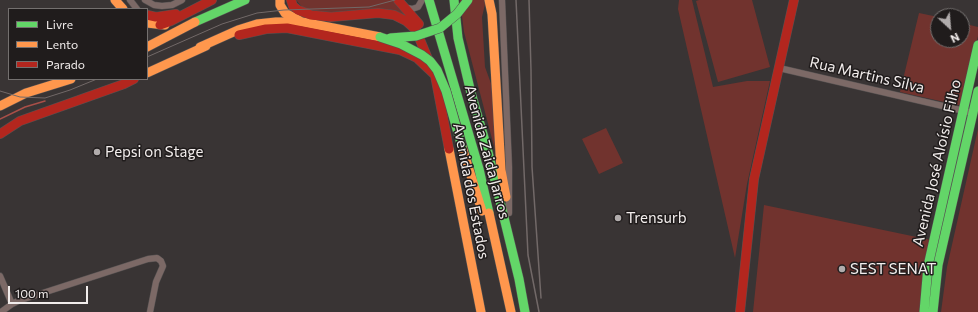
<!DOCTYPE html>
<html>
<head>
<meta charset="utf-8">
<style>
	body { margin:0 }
	#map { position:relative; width:978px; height:312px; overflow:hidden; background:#393434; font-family:Commissioner,sans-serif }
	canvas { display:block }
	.legend { position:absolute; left:8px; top:8px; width:140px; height:72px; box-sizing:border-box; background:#201c1c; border:1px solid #74706f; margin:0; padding:5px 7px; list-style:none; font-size:12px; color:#f2edec }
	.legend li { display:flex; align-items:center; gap:8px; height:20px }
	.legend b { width:20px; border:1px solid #74706f }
	.north { position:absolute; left:930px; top:8px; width:40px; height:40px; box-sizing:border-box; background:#201c1c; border:1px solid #74706f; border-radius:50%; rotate:154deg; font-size:11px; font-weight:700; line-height:16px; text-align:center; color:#f2edec }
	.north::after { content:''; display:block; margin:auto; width:14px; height:18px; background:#b1acac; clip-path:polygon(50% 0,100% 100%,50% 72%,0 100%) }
	.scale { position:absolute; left:8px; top:286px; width:80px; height:18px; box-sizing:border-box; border:2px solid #f2edec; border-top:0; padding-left:5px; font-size:12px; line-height:14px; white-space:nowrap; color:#f2edec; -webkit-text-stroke:3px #201c1c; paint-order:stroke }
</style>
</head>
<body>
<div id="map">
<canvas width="978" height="312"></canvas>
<ul class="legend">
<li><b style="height:5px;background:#63d668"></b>Livre</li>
<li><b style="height:5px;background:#ff974d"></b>Lento</li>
<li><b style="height:5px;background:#b3261e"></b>Parado</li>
</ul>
<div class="north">N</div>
<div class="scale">100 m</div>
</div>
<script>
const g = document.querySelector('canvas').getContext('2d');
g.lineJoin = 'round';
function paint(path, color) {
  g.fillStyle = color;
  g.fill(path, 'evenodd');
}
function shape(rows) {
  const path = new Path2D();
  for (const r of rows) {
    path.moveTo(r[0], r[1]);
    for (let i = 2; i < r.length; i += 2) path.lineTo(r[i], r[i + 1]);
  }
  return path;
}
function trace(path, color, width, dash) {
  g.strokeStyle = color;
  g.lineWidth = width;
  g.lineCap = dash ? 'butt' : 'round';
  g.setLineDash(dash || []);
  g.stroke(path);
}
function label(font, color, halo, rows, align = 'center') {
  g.font = font + ' Commissioner,sans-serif';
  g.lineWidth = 3;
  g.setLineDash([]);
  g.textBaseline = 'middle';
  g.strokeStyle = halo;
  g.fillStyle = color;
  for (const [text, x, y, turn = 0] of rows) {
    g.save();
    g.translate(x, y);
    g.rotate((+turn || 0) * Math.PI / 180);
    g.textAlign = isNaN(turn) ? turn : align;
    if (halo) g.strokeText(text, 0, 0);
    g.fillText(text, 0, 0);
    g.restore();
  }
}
paint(shape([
	[296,0,396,0,418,28,395,11,334,15,303,8],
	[460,0,486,0,482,17,485,67,493,89,496,154,464,32],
	[679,0,692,0,713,87,747,81,770,81,747,184,735,258,678,9],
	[699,0,752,0,770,67,718,82,696,1],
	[919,13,938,17,938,40,962,40,962,23,978,27,978,36,962,106,900,92],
	[606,128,623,163,599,174,582,139],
	[978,129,978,312,941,312,947,267],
	[764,205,931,240,921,312,753,312]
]), '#71332e');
trace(shape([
	[0,119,25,107,45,101]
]), '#a94f48', 1.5);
const street = shape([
	[130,0,137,9],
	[145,0,154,5,162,6,172,5,182,0],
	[502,0,509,167,509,213],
	[407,8,412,9,418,7,422,0],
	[779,68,973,113],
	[0,276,12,304],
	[1,312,12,304,18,301,148,259,157,258,161,261,163,266,156,282,150,312]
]);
const fast = shape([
	[429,0,479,169,489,213],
	[454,0,458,38,471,93,487,148,519,279,525,312],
	[195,22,245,0],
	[924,312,928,266,978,45],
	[933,312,938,265,978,91]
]);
const slow = shape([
	[115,0,123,9],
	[280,0,280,5,285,13,300,21],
	[489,0,492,14,501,170,506,197],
	[147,23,165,25],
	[147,47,195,22],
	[200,47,238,30,257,24,276,22,302,22,380,37],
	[147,73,206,46],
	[0,106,26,93,71,79],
	[462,147,482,211],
	[449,149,481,312],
	[489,213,511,312]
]);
const jam = shape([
	[291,0,293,6,298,10,311,15,331,17,378,13,394,15,406,21,416,30,430,64],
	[398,0,419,24],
	[147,15,156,17,176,14],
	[160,25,171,21,212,0],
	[239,35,266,29,287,28,400,50,417,58,435,75,449,149],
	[0,134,20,121,124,84,134,79],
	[740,312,754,179,794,0]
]);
trace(street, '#565252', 7);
trace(fast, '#565252', 10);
trace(slow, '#565252', 10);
trace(jam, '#565252', 10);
trace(street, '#7c6966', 6);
trace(fast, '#63d668', 9);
trace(slow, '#ff974d', 9);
trace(jam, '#b3261e', 9);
trace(shape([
	[147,57,222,24,257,13,284,10,369,7,395,0],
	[0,91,20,97,45,98,70,90,97,79]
]), '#726968', 1);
trace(shape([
	[516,0,528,255,539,312],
	[529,0,531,70,532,167,541,298]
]), '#726968', 1.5);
const fastBridge = shape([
	[380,37,401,44,422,55,430,61,437,70,446,91,462,147],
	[390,38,416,36,440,28,457,14,468,0]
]);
trace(fastBridge, '#565252', 10, []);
trace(fastBridge, '#63d668', 9);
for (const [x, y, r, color] of [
	[97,152,4,"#b1acac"],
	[618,218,4,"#b1acac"],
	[842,269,4,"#b1acac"]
]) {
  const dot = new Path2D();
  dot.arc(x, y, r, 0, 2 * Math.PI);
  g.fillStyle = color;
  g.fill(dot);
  trace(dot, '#201c1c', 1.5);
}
label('15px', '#f2edec', '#201c1c', [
	["Rua Martins Silva",867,75,13],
	["Avenida Zaida Jarros",487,152,75],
	["Avenida José Aloísio Filho",937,163,-77],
	["Avenida dos Estados",471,191,79]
]);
label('15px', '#f2edec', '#201c1c', [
	["Pepsi on Stage",105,152],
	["Trensurb",626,218],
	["SEST SENAT",850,269]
], 'left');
</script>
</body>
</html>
